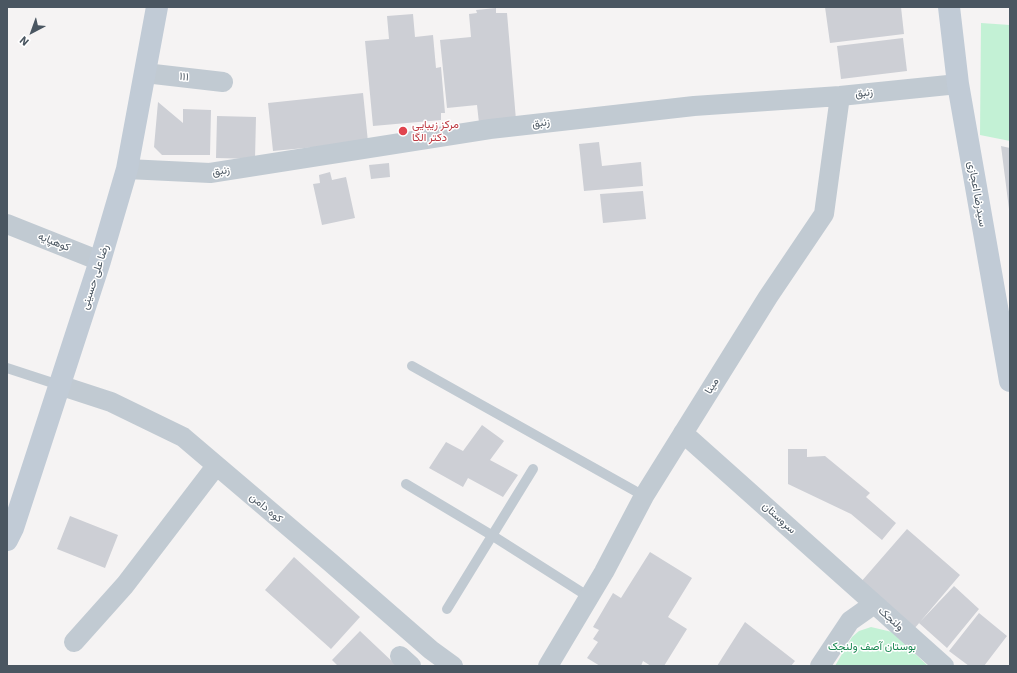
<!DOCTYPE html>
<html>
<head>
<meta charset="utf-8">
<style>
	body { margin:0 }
	#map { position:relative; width:1017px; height:673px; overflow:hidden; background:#f5f3f3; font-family:"IBM Plex Sans",sans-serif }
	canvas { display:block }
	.frame { position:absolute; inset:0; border:8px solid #4a5661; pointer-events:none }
	.north { position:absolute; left:12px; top:12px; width:40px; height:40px; -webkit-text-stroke:3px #fff; paint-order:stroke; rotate:221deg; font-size:11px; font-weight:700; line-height:16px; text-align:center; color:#4a5661 }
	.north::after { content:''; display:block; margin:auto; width:14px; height:18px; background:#4a5661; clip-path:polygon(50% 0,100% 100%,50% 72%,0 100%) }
</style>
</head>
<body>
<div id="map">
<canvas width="1017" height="673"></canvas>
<div class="frame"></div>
<div class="north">N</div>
</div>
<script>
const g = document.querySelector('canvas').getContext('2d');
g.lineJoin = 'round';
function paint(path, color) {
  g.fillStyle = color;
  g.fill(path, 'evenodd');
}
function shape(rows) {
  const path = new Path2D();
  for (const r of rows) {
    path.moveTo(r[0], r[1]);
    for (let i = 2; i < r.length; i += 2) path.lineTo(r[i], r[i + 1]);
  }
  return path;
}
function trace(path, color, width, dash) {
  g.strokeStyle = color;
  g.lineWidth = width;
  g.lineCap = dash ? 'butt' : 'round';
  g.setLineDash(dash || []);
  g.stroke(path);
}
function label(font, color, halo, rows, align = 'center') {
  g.font = font + ' "IBM Plex Sans",Vazirmatn,sans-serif';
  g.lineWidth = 3;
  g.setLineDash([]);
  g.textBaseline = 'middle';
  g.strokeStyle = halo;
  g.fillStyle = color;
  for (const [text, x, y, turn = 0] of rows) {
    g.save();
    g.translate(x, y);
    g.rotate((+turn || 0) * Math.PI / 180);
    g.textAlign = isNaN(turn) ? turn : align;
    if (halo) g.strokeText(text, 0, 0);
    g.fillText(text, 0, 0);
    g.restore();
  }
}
paint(shape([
	[981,23,1010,25,1010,141,980,135],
	[871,627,892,632,928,666,835,666,852,637,859,631]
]), '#c3f1d5');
paint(shape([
	[825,7,901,7,904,34,830,43],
	[496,8,496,13,507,13,516,120,479,123,477,105,447,108,440,40,471,37,469,14,477,13,476,10],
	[413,14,415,37,433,35,436,68,441,67,445,113,441,113,441,120,373,126,365,41,389,39,387,16],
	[903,38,907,71,841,79,837,46],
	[363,93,368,142,273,151,268,103],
	[158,102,183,123,183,109,211,110,210,155,162,155,154,147],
	[217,116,256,117,255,159,216,158],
	[599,142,602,166,641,162,643,186,584,191,579,144],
	[1001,146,1010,148,1010,209,1009,209],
	[389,163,390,177,371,179,369,165],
	[330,172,332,180,346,177,355,218,322,225,313,184,320,183,319,175],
	[643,191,646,219,603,223,600,194],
	[482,425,504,441,490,460,518,475,503,497,468,478,463,487,429,468,446,442,463,451],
	[788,449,807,449,807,457,825,456,870,493,866,497,896,523,882,540,851,514,788,484],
	[70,516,118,535,105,568,57,549],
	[907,529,960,575,914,629,860,583],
	[650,552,692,578,668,617,687,629,664,666,651,666,643,661,641,666,600,666,587,658,598,642,593,639,599,630,593,627,613,593,621,598],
	[294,557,360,617,331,649,265,590],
	[954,586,979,609,947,648,919,623],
	[979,613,1007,636,984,666,969,666,949,651],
	[745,622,795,661,791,666,717,666],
	[360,631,397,666,338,666,332,660]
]), '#cdcfd5');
trace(shape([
	[412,366,644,496],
	[7,368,59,385],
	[406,484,493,536,589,597],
	[447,609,533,469]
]), '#c1cad2', 10);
trace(shape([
	[145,73,223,82],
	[127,169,210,173,490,129,694,106,840,96,958,84],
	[7,224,100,261],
	[59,385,111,402,183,437,330,562,431,650,453,666],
	[683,433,944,666],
	[74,642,125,585,216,466],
	[400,656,411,666],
	[548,666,604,572,644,496,768,297,824,214,840,96],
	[820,666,850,621,874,604]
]), '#c1cad2', 20);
trace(shape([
	[949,7,958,84,1010,381],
	[7,540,13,528,100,261,127,169,157,7]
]), '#c1cbd6', 22);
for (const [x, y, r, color] of [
	[403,131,5,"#e0444e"]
]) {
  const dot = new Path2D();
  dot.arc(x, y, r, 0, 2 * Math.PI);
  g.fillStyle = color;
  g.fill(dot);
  trace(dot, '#fff', 1.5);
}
label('11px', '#4a5661', '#fff', [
	["۱۱۱",184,77,7],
	["زنبق",864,93,-6],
	["زنبق",541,123,-7],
	["زنبق",221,171,-8],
	["سیدرضا اعجازی",977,194,80],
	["کوهپایه",54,242,22],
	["رضا علی حسینی",95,277,-72],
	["مینا",712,386,-58],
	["کوه دامن",266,508,40],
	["سروستان",779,518,42],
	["ولنجک",891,619,42]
]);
label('11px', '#be3a42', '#fff', [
	["مرکز زیبایی",412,125],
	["دکتر الگا",412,138]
], 'left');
label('11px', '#17864f', '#fff', [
	["بوستان آصف ولنجک",872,647]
]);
</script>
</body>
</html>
